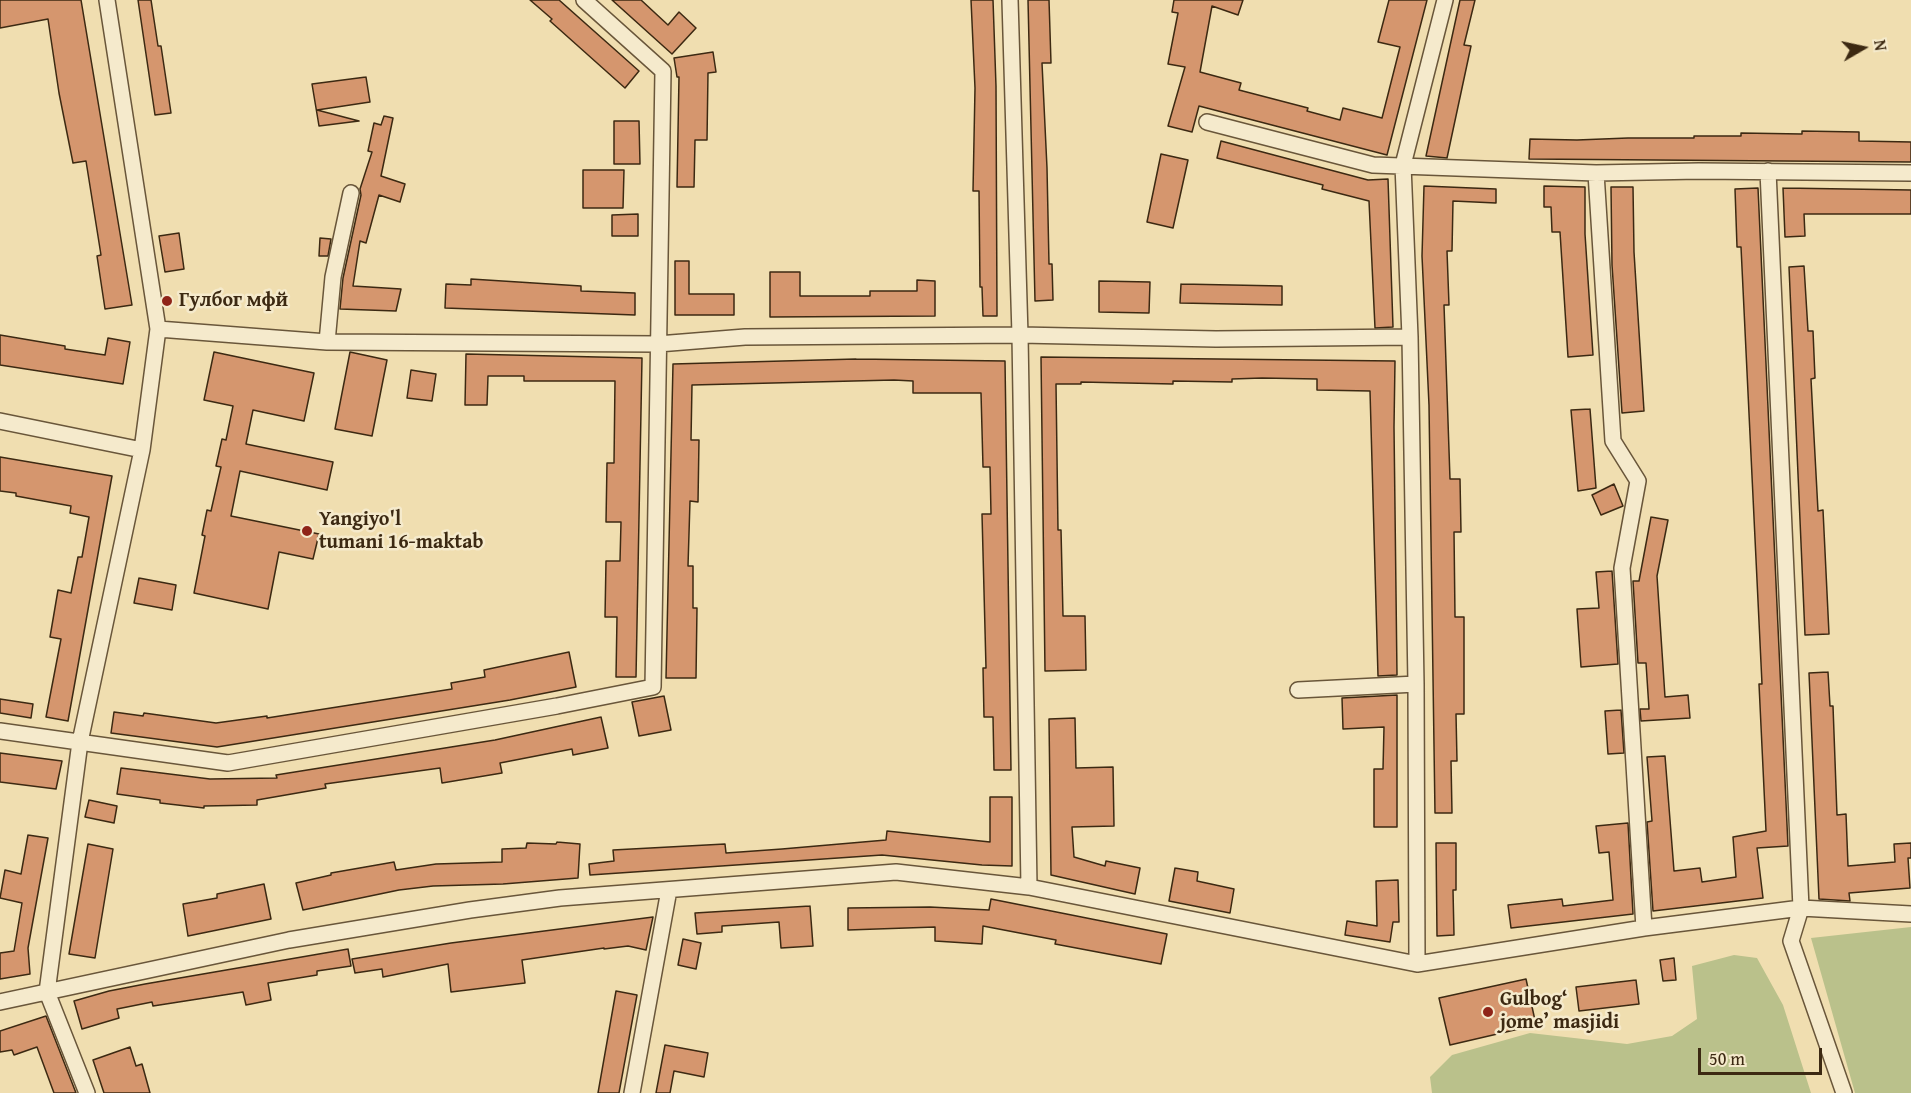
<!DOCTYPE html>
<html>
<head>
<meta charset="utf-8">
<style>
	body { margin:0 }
	#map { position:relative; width:1911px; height:1093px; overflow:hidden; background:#f0deb0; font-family:"Gentium Book Plus",serif }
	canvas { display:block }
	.north { position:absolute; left:1833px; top:18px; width:60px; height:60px; -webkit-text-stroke:4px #f5eacc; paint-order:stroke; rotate:81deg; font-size:16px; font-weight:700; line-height:24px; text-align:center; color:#3c2912 }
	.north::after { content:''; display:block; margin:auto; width:21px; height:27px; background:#3c2912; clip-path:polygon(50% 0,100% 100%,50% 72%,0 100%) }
	.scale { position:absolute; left:1698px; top:1048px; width:124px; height:27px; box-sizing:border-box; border:3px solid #3c2912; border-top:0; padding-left:8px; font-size:18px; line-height:21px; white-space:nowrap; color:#3c2912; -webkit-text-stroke:4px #f5eacc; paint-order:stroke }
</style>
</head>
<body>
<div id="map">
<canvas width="1911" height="1093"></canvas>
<div class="north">N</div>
<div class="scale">50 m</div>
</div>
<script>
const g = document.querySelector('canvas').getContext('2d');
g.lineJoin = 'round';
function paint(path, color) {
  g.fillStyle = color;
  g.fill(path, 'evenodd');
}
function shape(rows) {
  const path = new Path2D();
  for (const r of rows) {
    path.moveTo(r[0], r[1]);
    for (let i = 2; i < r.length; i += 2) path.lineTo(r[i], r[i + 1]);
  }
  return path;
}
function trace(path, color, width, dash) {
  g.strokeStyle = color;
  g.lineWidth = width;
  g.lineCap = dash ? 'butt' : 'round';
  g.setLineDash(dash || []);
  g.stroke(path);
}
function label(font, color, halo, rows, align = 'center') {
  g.font = font + ' "Gentium Book Plus",serif';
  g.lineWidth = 5;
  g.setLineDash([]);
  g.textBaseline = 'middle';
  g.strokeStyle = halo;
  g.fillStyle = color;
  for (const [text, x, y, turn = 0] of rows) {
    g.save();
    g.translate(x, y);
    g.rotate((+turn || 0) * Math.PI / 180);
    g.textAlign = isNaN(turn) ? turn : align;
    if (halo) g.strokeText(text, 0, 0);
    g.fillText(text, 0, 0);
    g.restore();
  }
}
paint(shape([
	[1911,927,1911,1093,1855,1093,1811,938],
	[1734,955,1757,958,1783,1005,1811,1093,1432,1093,1430,1077,1452,1055,1530,1033,1627,1044,1672,1036,1697,1019,1692,966]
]), '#bac18b');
const building = shape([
	[0,0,81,0,132,305,105,309,97,256,101,255,86,161,73,163,59,93,48,19,0,28,0,0],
	[138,0,151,0,158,46,161,46,171,113,155,115,138,0],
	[530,0,559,0,639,71,625,88,550,21,552,19,530,0],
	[612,0,641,0,668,25,679,12,696,28,672,54,612,0],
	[971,0,993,0,996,86,997,316,983,316,982,287,980,287,979,191,973,191,975,88,971,0],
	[1028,0,1049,0,1051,63,1042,63,1047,168,1049,264,1052,264,1053,300,1035,301,1028,0],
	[1174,0,1243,0,1238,15,1212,6,1200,72,1241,83,1239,90,1308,108,1307,111,1340,120,1343,108,1382,118,1400,47,1378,42,1389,0,1427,0,1387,155,1199,106,1192,132,1168,126,1185,67,1168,64,1178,13,1172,12,1174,0],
	[1460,0,1475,0,1464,45,1471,46,1447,158,1426,156,1460,0],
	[713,52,716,72,708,73,707,140,695,140,694,187,677,187,679,77,677,77,674,58,713,52],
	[366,77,370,102,317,110,359,121,319,126,312,84,366,77],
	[384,116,393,118,381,176,405,184,400,202,379,195,366,243,360,241,353,286,401,289,396,311,340,309,343,278,361,195,360,189,372,152,368,151,374,123,381,125,384,116],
	[614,121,639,121,640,164,614,164,614,121],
	[1802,131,1859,132,1859,141,1911,142,1911,162,1529,159,1530,139,1577,140,1628,138,1694,138,1694,136,1741,136,1741,133,1802,134,1802,131],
	[1221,141,1368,180,1388,179,1393,327,1375,328,1369,201,1322,189,1323,185,1217,158,1221,141],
	[1161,154,1188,160,1173,228,1147,222,1161,154],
	[583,170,624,170,623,208,583,208,583,170],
	[1424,186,1496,189,1496,203,1453,201,1452,251,1447,251,1449,305,1444,305,1450,479,1460,479,1461,532,1454,532,1455,617,1464,617,1464,714,1456,714,1457,761,1451,761,1452,813,1435,813,1429,405,1422,256,1424,186],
	[1544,186,1585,187,1585,234,1593,355,1568,357,1560,232,1552,232,1551,207,1544,207,1544,186],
	[1611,187,1633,187,1634,252,1644,411,1622,413,1612,265,1611,187],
	[1758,188,1788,846,1757,848,1763,898,1653,911,1647,822,1652,821,1647,757,1665,756,1674,871,1700,868,1702,882,1736,877,1733,837,1766,831,1759,684,1762,684,1741,247,1737,247,1735,189,1758,188],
	[1783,188,1911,190,1911,214,1804,214,1805,236,1785,237,1783,188],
	[638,214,638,236,612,236,612,215,638,214],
	[179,233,184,269,165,272,159,236,179,233],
	[320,238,331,239,328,256,319,256,320,238],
	[675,261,689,261,689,294,734,294,734,315,675,315,675,261],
	[1804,266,1808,331,1813,331,1815,378,1811,379,1813,418,1818,511,1823,510,1829,634,1805,635,1789,267,1804,266],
	[770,272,800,272,800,296,870,296,870,291,917,291,917,280,935,281,935,316,770,317,770,272],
	[471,279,581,286,581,291,635,293,635,315,445,308,446,284,471,285,471,279],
	[1099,281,1150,282,1149,313,1099,312,1099,281],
	[1181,284,1282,286,1282,305,1180,303,1181,284],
	[0,335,65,346,65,349,105,355,108,338,130,342,123,384,0,365,0,335],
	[214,352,314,373,304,421,253,410,246,444,333,462,327,490,240,471,231,516,319,534,313,559,279,552,268,609,194,593,205,536,202,535,207,510,211,511,221,467,216,466,222,439,226,440,233,406,204,400,214,352],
	[350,352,387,360,372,436,335,429,350,352],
	[466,354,642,358,636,677,616,677,617,617,605,617,606,561,620,561,621,522,606,522,607,463,614,463,615,381,524,381,524,376,488,376,487,405,465,405,466,354],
	[1041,357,1395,361,1394,427,1397,675,1378,676,1370,391,1317,390,1317,379,1262,378,1232,379,1232,382,1173,381,1173,384,1081,382,1081,384,1056,384,1058,530,1061,530,1063,616,1085,616,1086,670,1045,671,1041,357],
	[856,359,1005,361,1011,770,994,770,993,717,984,717,983,668,986,668,982,514,991,514,990,467,983,467,981,393,913,393,913,381,894,380,692,385,691,440,699,440,698,502,690,501,688,566,693,566,693,608,697,608,696,678,666,678,673,364,856,359],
	[411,370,436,374,432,401,407,398,411,370],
	[1590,409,1596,488,1578,491,1571,410,1590,409],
	[0,457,112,476,68,721,46,717,61,639,50,637,58,590,71,593,78,557,82,557,89,517,70,513,71,506,16,496,16,493,0,491,0,457],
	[1614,484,1623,506,1601,515,1592,495,1614,484],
	[1651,517,1668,520,1657,576,1665,697,1688,695,1690,718,1641,721,1640,709,1649,709,1646,663,1638,663,1633,581,1639,581,1651,517],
	[1612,571,1618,664,1581,667,1577,609,1599,608,1596,572,1612,571],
	[139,578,176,585,172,610,134,603,139,578],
	[569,652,576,687,510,700,217,747,111,733,114,712,143,716,144,713,216,723,267,716,267,718,452,689,451,683,485,677,484,670,569,652],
	[1828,672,1830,706,1833,706,1837,815,1846,814,1848,866,1895,862,1894,844,1911,843,1911,858,1908,858,1910,888,1849,893,1850,901,1819,899,1809,673,1828,672],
	[1397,695,1397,827,1374,827,1374,769,1383,769,1384,727,1343,729,1342,698,1397,695],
	[664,696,671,730,639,736,632,702,664,696],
	[0,699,33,704,31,718,0,713,0,699],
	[1621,710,1624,753,1608,754,1605,711,1621,710],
	[601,717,608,748,573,755,572,749,500,763,502,773,442,783,440,768,325,784,326,788,257,800,257,805,204,806,204,808,160,803,160,800,117,794,121,768,210,779,277,778,276,775,495,740,601,717],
	[1075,718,1076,768,1113,767,1114,826,1072,827,1074,857,1105,866,1106,861,1140,868,1135,894,1051,875,1049,719,1075,718],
	[0,753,62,761,56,789,0,782,0,753],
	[990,797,1012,797,1012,866,982,865,882,855,590,875,589,864,614,861,613,850,725,844,726,853,782,849,886,840,887,831,990,842,990,797],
	[89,800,117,806,114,823,85,817,89,800],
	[1628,823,1633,914,1511,928,1508,905,1562,899,1563,906,1613,900,1609,852,1599,853,1596,826,1628,823],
	[28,835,48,838,28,948,30,974,0,979,0,953,14,951,22,903,0,898,5,870,21,874,28,835],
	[557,842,580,844,578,878,503,884,433,886,399,890,303,910,296,883,331,875,331,873,394,862,396,870,436,864,502,862,502,849,526,848,527,843,556,844,557,842],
	[1436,843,1456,843,1456,890,1453,890,1454,935,1437,936,1436,843],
	[88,844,113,849,95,958,69,954,88,844],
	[1175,868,1198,872,1197,881,1234,889,1230,913,1169,901,1175,868],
	[1398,880,1399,922,1393,922,1390,942,1345,935,1347,921,1377,926,1376,881,1398,880],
	[264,884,271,919,188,936,183,904,217,898,217,894,264,884],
	[991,899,1167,934,1161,964,1055,944,1056,940,983,926,982,944,935,941,935,927,848,930,848,908,930,907,989,910,991,899],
	[810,906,813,946,781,948,779,922,722,926,722,932,697,934,695,913,810,906],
	[653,917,646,950,628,946,604,949,604,948,522,960,525,983,451,992,448,964,383,977,382,969,355,973,352,959,451,943,653,917],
	[683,939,701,943,696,969,678,965,683,939],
	[348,949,351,966,317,971,317,975,268,983,271,1000,246,1005,243,992,153,1006,152,1002,117,1009,119,1018,82,1029,74,1001,109,991,145,984,348,949],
	[1674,958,1676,980,1663,981,1660,960,1674,958],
	[1526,979,1536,1025,1450,1045,1439,998,1526,979],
	[1636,980,1639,1004,1579,1011,1576,987,1636,980],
	[616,991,637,995,619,1093,598,1093,616,991],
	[46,1016,69,1075,76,1093,54,1093,37,1047,14,1055,12,1050,0,1052,0,1031,46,1016],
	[665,1045,708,1053,704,1077,674,1071,670,1093,656,1093,665,1045],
	[130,1047,136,1066,142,1064,150,1093,104,1093,93,1060,130,1047]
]);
paint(building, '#d5966e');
trace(building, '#3c2912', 1.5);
const minor = shape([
	[1010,0,1020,335,1029,887],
	[1207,122,1373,165,1596,173,1699,171,1911,173],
	[1768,171,1801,908,1791,941,1844,1093],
	[1596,173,1613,441,1638,481,1622,568,1644,928],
	[158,329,327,342,658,344,745,337,1020,335,1216,339,1410,337],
	[327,342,333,277,351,193],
	[0,421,142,450],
	[1298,690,1416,684],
	[0,731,228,763,557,706,653,687,663,71,584,0],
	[1417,964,1416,684,1410,337,1403,165,1445,0],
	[0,1002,289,940,470,910,560,898,896,872,1029,887,1417,964,1644,928,1801,908,1911,914],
	[87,1093,47,992,80,742,142,450,158,329,107,0],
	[632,1093,669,890]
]);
trace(minor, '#69563a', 18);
trace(minor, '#f5eacc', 15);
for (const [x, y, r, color] of [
	[167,301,6,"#8f2418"],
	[307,531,6,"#8f2418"],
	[1488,1012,6,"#8f2418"]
]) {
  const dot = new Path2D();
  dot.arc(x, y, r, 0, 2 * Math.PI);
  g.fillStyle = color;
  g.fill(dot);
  trace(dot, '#f5eacc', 2);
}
label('bold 20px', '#3c2912', '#f5eacc', [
	["Гулбог мфй",179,301],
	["Yangiyo'l",319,520],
	["tumani 16-maktab",319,543],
	["Gulbog‘",1500,1000],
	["jome’ masjidi",1500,1023]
], 'left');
</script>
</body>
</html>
